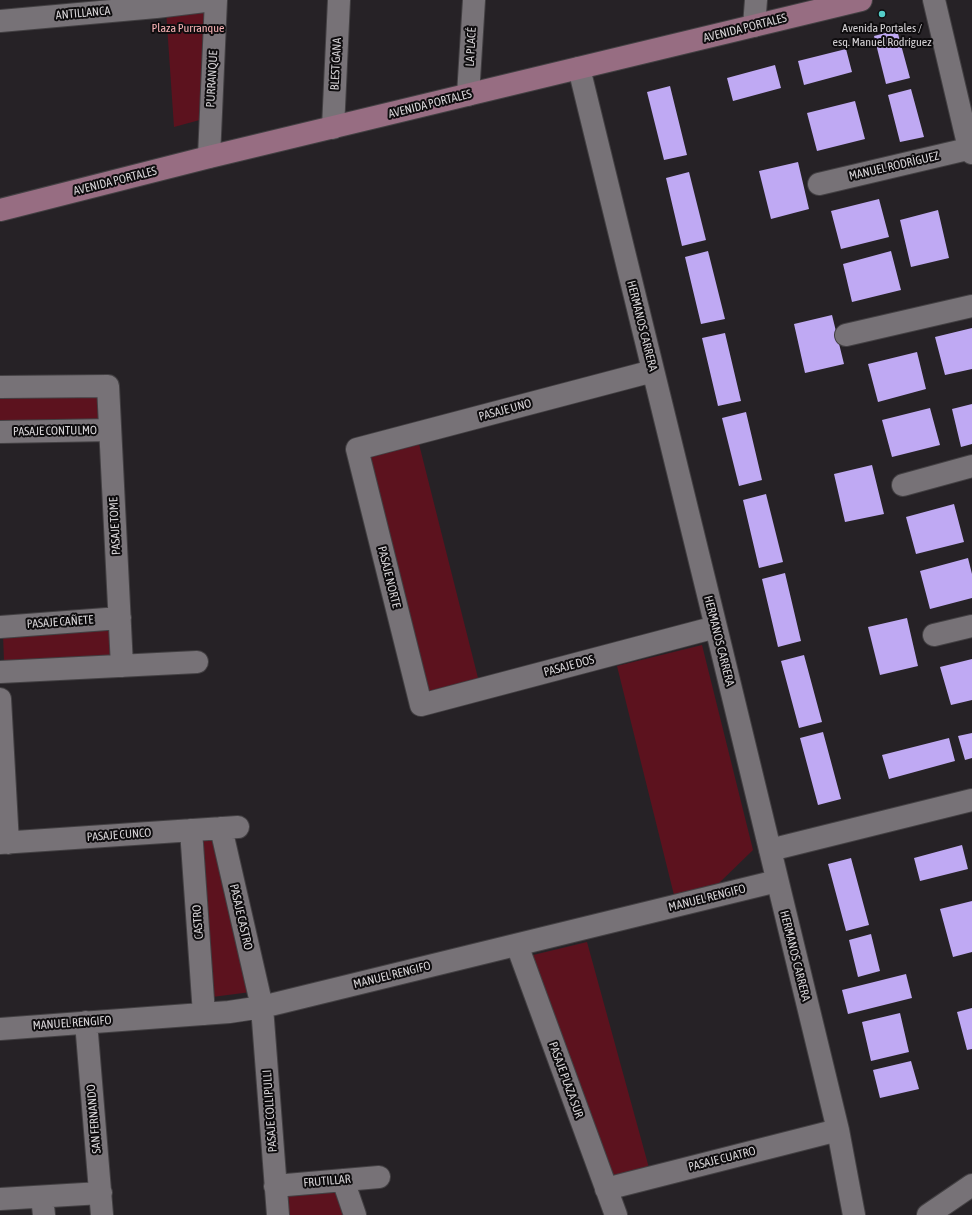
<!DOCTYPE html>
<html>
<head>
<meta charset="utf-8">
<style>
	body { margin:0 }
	canvas { display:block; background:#262226 }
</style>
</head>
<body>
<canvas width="972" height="1215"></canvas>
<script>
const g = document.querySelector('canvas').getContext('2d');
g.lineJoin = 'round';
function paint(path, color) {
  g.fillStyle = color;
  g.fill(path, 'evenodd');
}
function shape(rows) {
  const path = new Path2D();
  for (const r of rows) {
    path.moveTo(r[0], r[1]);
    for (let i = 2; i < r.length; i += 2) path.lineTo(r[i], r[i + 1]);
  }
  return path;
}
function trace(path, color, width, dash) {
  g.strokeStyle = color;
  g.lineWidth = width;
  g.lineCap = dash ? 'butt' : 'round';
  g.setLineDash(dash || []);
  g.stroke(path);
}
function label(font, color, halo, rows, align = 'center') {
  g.font = font + ' "Asap Condensed",sans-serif';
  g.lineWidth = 4;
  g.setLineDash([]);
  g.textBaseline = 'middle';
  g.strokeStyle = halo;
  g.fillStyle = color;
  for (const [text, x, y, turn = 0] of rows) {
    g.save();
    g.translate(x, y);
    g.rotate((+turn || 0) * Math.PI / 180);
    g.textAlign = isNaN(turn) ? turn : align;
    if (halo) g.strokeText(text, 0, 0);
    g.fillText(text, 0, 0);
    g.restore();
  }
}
paint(shape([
	[208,5,207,118,174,127,166,10],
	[100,393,101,421,0,423,0,396],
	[419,444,479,682,430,694,370,456],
	[114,628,116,655,4,661,3,634],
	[702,645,753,850,718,884,674,895,617,666],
	[202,837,215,837,251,992,212,997],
	[587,942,649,1168,610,1179,529,956],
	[336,1191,345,1215,284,1215,282,1194]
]), '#5c121e');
paint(shape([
	[897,30,910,78,886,84,874,36],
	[846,49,852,72,804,85,798,61],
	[775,65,781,88,733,101,727,78],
	[670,86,687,155,664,160,647,92],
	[911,89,924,137,900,142,888,95],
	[855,101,865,139,817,151,807,113],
	[798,162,809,209,771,219,759,171],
	[689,172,706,240,682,246,666,178],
	[879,199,889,237,841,249,831,211],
	[938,210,949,258,911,267,900,220],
	[708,251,725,319,701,324,685,257],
	[891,251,901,290,852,302,843,264],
	[832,315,844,364,805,373,794,324],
	[972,328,972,369,945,375,935,337],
	[725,333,741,401,718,406,702,338],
	[917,352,926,389,878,402,868,364],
	[972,404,972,444,961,447,952,409],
	[930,408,940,445,892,457,882,420],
	[746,412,762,480,739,486,722,418],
	[872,465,884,514,845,522,834,474],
	[766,494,783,562,759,568,743,500],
	[954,504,964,542,916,554,906,517],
	[968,558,972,574,972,598,930,609,920,571],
	[785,573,801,641,778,647,762,579],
	[907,618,918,666,880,675,868,627],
	[804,655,822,722,799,728,781,661],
	[972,659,972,700,951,705,940,667],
	[823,732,841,799,818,805,800,738],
	[972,733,972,758,965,760,958,736],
	[949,738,955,761,889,779,882,755],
	[962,845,968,869,920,881,914,858],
	[851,858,869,925,846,931,828,864],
	[972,901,972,952,953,957,940,909],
	[871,934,880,971,858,977,849,940],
	[906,974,912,998,848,1014,842,990],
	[972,1008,972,1049,967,1050,957,1012],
	[900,1013,909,1052,871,1061,862,1022],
	[911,1061,919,1089,880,1098,873,1070]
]), '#bfa9f3');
const minor = shape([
	[934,0,969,148,972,153],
	[0,21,156,7,213,0],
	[754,26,756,0],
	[579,68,716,627,838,1130,854,1215],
	[468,95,474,0],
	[333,128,339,0],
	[209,157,216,0],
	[819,184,972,148],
	[846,335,972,306],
	[653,371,357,449,421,705,716,627],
	[0,387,108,386,122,666],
	[0,432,110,430],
	[903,485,972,466],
	[0,627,120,618],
	[934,635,972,626],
	[0,672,197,662],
	[0,699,8,843],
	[221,828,262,1007,278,1215],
	[191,830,204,1014],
	[0,843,238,827],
	[770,850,972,800],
	[517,945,616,1215],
	[86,1022,102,1215],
	[0,1029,229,1012,262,1007,777,881],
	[343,1180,355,1215],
	[275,1186,379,1177],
	[606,1189,838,1130],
	[42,1197,44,1215],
	[0,1199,101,1193],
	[928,1215,972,1185]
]);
const major = shape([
	[0,210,209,157,861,0]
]);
trace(minor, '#434043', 24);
trace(major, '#434043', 24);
trace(minor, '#777277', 22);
trace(major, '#976d82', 22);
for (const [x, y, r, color] of [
	[882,14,4,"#54cdc8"]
]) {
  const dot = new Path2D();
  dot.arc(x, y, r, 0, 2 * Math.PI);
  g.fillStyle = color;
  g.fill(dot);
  trace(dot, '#0e0c0e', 1.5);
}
label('12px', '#d6d3d6', '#0e0c0e', [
	["ANTILLANCA",83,13,-5],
	["AVENIDA PORTALES",745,28,-14],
	["LA PLACÉ",471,47,-87],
	["BLEST GANA",336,64,-87],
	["PURRANQUE",212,79,-87],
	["AVENIDA PORTALES",430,104,-14],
	["MANUEL RODRÍGUEZ",894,166,-13],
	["AVENIDA PORTALES",115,181,-14],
	["HERMANOS CARRERA",642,326,76],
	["PASAJE UNO",505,410,-15],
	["PASAJE CONTULMO",55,431,-1],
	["PASAJE TOME",115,526,-93],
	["PASAJE NORTE",389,577,76],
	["PASAJE CAÑETE",60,622,-4],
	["HERMANOS CARRERA",719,641,76],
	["PASAJE DOS",569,666,-15],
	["PASAJE CUNCO",119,835,-4],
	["MANUEL RENGIFO",707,898,-14],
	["PASAJE CASTRO",241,917,77],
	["CASTRO",198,922,-94],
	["HERMANOS CARRERA",795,956,76],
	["MANUEL RENGIFO",392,975,-14],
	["MANUEL RENGIFO",72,1023,-4],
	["PASAJE PLAZA SUR",566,1080,70],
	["PASAJE COLLIPULLI",270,1111,-94],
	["SAN FERNANDO",94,1119,-95],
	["PASAJE CUATRO",722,1159,-14],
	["FRUTILLAR",327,1181,-5]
]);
label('12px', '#f6b1b3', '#0e0c0e', [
	["Plaza Purranque",188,28]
]);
label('12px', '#d6d3d6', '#0e0c0e', [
	["Avenida Portales /",882,28],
	["esq. Manuel Rodríguez",882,42]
]);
</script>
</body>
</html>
